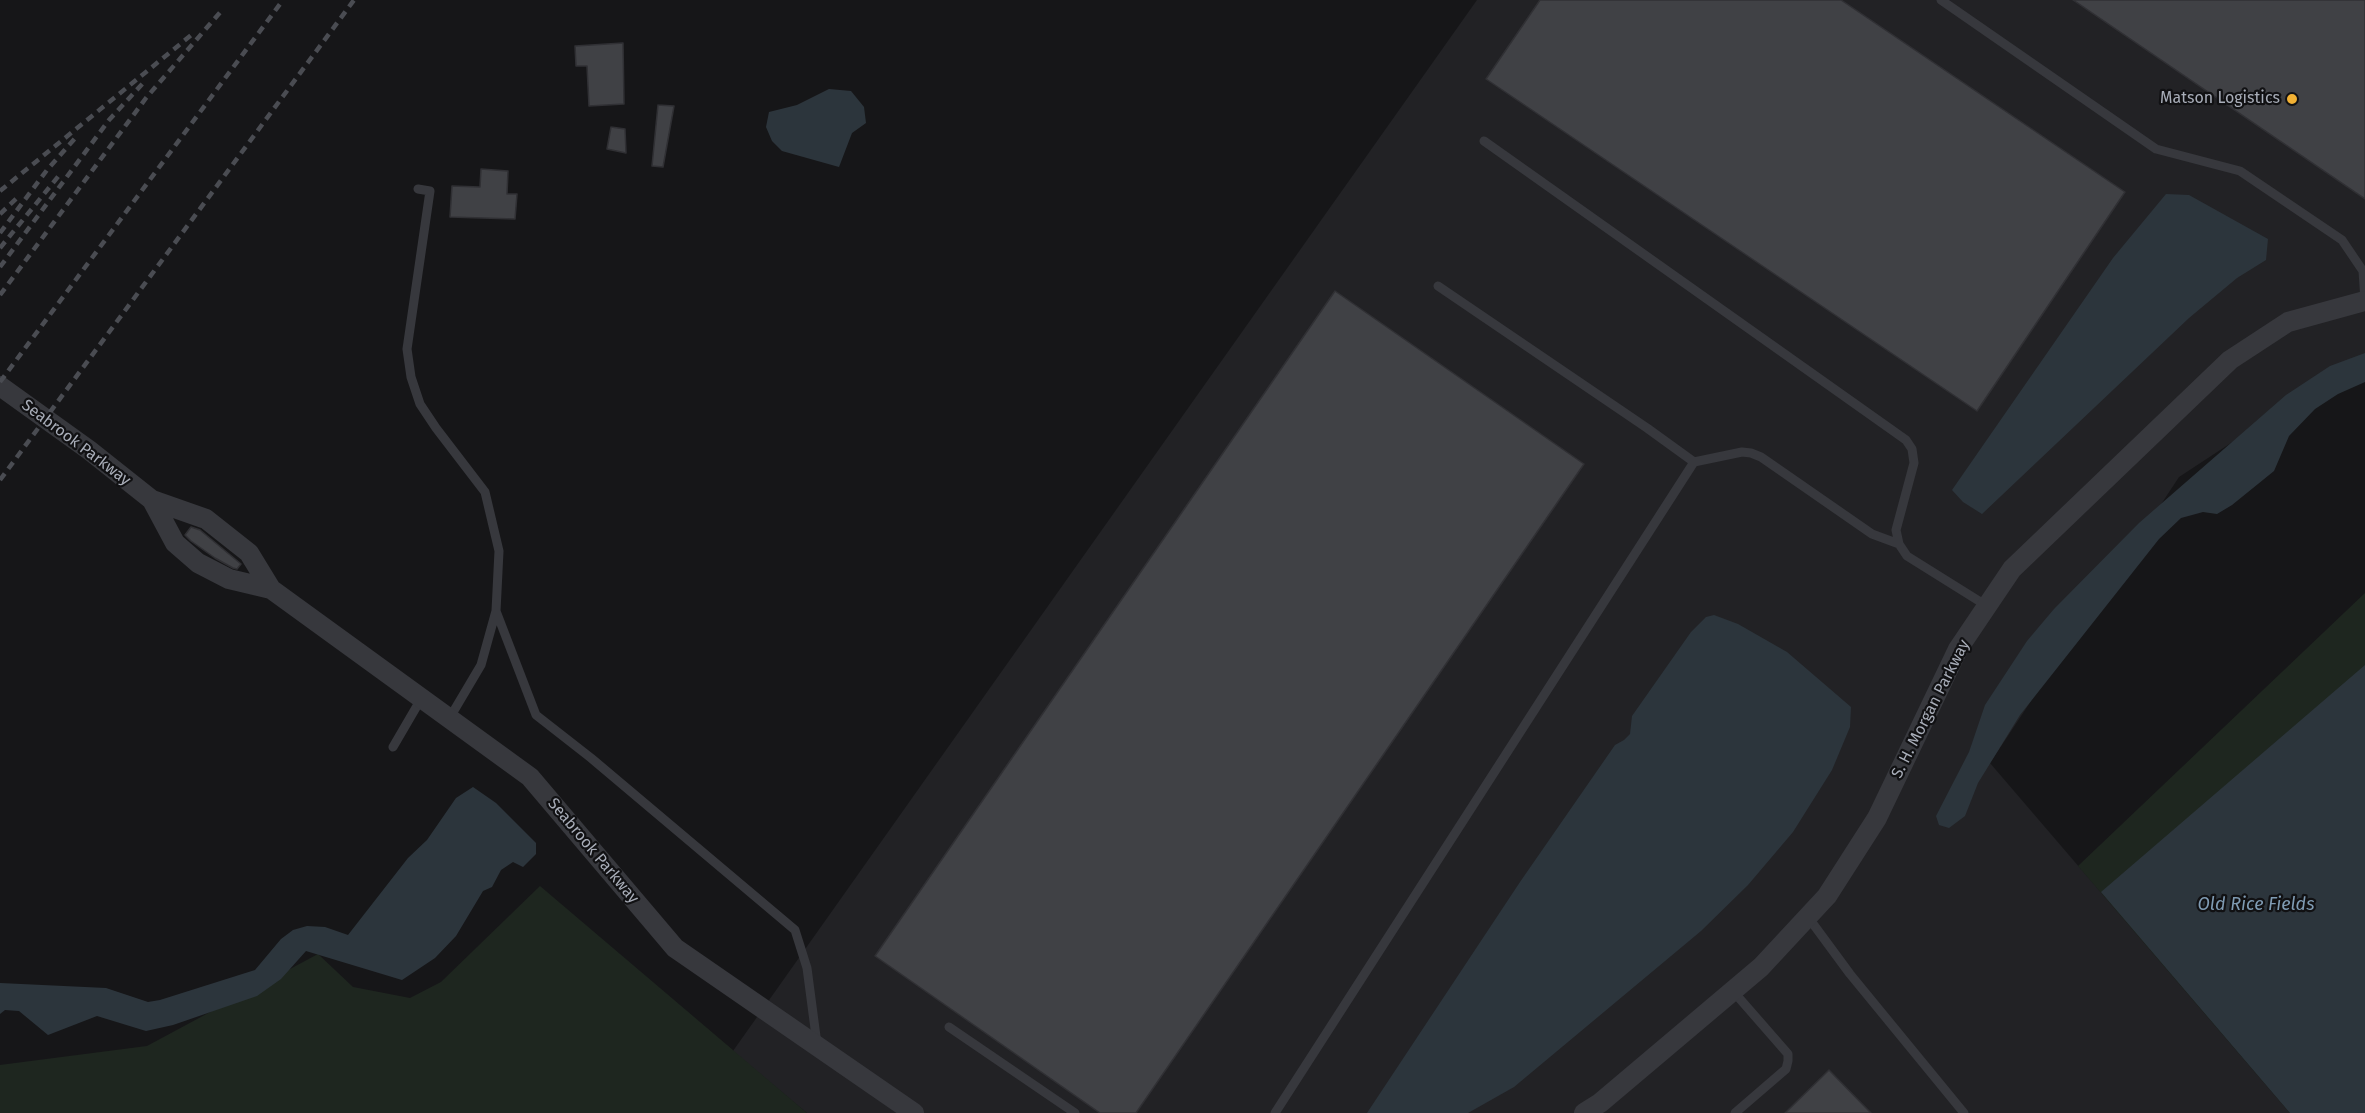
<!DOCTYPE html>
<html>
<head>
<meta charset="utf-8">
<style>
	body { margin:0 }
	canvas { display:block; background:#161618 }
</style>
</head>
<body>
<canvas width="2365" height="1113"></canvas>
<script>
const g = document.querySelector('canvas').getContext('2d');
g.lineJoin = 'round';
function paint(path, color) {
  g.fillStyle = color;
  g.fill(path, 'evenodd');
}
function shape(rows) {
  const path = new Path2D();
  for (const r of rows) {
    path.moveTo(r[0], r[1]);
    for (let i = 2; i < r.length; i += 2) path.lineTo(r[i], r[i + 1]);
  }
  return path;
}
function trace(path, color, width, dash) {
  g.strokeStyle = color;
  g.lineWidth = width;
  g.lineCap = dash ? 'butt' : 'round';
  g.setLineDash(dash || []);
  g.stroke(path);
}
function label(font, color, halo, rows, align = 'center') {
  g.font = font + ' "Fira Sans",sans-serif';
  g.lineWidth = 4.5;
  g.setLineDash([]);
  g.textBaseline = 'middle';
  g.strokeStyle = halo;
  g.fillStyle = color;
  for (const [text, x, y, turn = 0] of rows) {
    g.save();
    g.translate(x, y);
    g.rotate((+turn || 0) * Math.PI / 180);
    g.textAlign = isNaN(turn) ? turn : align;
    if (halo) g.strokeText(text, 0, 0);
    g.fillText(text, 0, 0);
    g.restore();
  }
}
paint(shape([
	[1477,0,2365,0,2365,355,2179,477,1990,763,2290,1113,807,1113,733,1051]
]), '#222225');
paint(shape([
	[2365,593,2365,1113,2290,1113,2078,866],
	[540,886,807,1113,0,1113,0,1065,147,1046,318,954,353,987,410,998,441,982]
]), '#1e261f');
paint(shape([
	[829,89,851,91,864,107,866,123,852,133,839,167,782,151,772,141,766,127,769,112,797,105],
	[2166,194,2189,195,2268,239,2266,260,2237,278,2189,318,1982,514,1963,502,1952,490,2113,258],
	[2365,353,2365,382,2338,394,2315,409,2289,436,2274,471,2232,505,2217,514,2203,512,2181,518,2159,539,2020,715,1978,783,1965,816,1949,828,1939,825,1936,816,1969,752,1985,705,2027,641,2054,609,2139,523,2286,395,2330,366],
	[1714,615,1738,624,1787,652,1851,707,1850,727,1832,770,1793,832,1748,885,1701,931,1514,1087,1468,1113,1367,1113,1520,882,1615,745,1624,740,1630,734,1632,716,1691,632,1706,617],
	[2365,665,2365,1113,2290,1113,2101,892],
	[473,787,496,803,536,843,536,854,523,867,513,862,501,870,492,887,483,891,456,936,435,958,402,980,306,951,281,979,257,996,173,1025,146,1031,97,1016,48,1035,19,1011,5,1010,0,1014,0,983,106,988,148,1002,160,1000,255,970,281,939,293,930,307,926,325,927,348,935,408,858,427,840,456,798]
]), '#2c353c');
const building = shape([
	[1540,0,1841,0,2125,192,1977,411,1486,79,1540,0],
	[2073,0,2365,0,2365,199,2073,0],
	[623,43,624,104,589,106,587,66,576,66,575,46,623,43],
	[658,105,674,106,663,167,652,166,658,105],
	[611,127,625,129,626,153,607,149,611,127],
	[481,169,508,171,507,194,517,194,515,219,450,217,452,186,480,187,481,169],
	[1335,291,1584,464,1136,1113,1100,1113,875,956,1335,291],
	[191,527,200,530,241,564,237,569,233,568,215,558,191,541,185,535,191,527],
	[1829,1070,1871,1113,1785,1113,1829,1070]
]);
paint(building, '#404145');
trace(building, '#303034', 1.5);
trace(shape([
	[1941,0,2156,149,2240,171,2342,240,2363,271,2365,301],
	[1484,141,1906,440,1912,449,1914,463,1896,530,1899,544,1907,556,1987,606],
	[418,189,430,191,407,349,411,377,420,404,436,428,485,492,499,551,496,611,481,665,449,719],
	[1438,286,1647,428,1694,462,1742,452,1751,453,1761,457,1872,534,1899,544],
	[496,611,536,715,591,758,795,930,807,968,817,1044],
	[393,747,421,699],
	[1808,917,1850,974,1964,1113],
	[1733,991,1788,1054,1788,1061,1786,1069,1735,1113],
	[949,1027,1075,1113],
	[1275,1113,1694,462]
]), '#37383d', 9);
trace(shape([
	[0,386,89,450,152,500,206,519,249,553,271,589,530,777,675,948,914,1113],
	[152,500,175,543,198,563,229,579,271,589],
	[1584,1113,1600,1103,1761,967,1827,896,1877,818,1958,649,2012,569,2230,360,2288,322,2365,301]
]), '#37383d', 20);
trace(shape([
	[0,191,195,32],
	[0,214,19,196],
	[0,233,47,170,77,136],
	[0,248,61,173],
	[0,267,109,120,145,81],
	[0,295,146,98,223,9],
	[0,382,283,0],
	[0,480,354,0]
]), '#4a4c52', 4.5, [8, 6]);
for (const [x, y, r, color] of [
	[2292,99,6,"#f2b134"]
]) {
  const dot = new Path2D();
  dot.arc(x, y, r, 0, 2 * Math.PI);
  g.fillStyle = color;
  g.fill(dot);
  trace(dot, '#111113', 2);
}
label('16px', '#a8adb8', '#111113', [
	["Matson Logistics",2280,99]
], 'right');
label('16px', '#a8adb8', '#111113', [
	["Seabrook Parkway",76,443,37],
	["S. H. Morgan Parkway",1931,709,-63],
	["Seabrook Parkway",593,851,50]
]);
label('italic 18px', '#7f9bb3', '#111113', [
	["Old Rice Fields",2256,905]
]);
</script>
</body>
</html>
